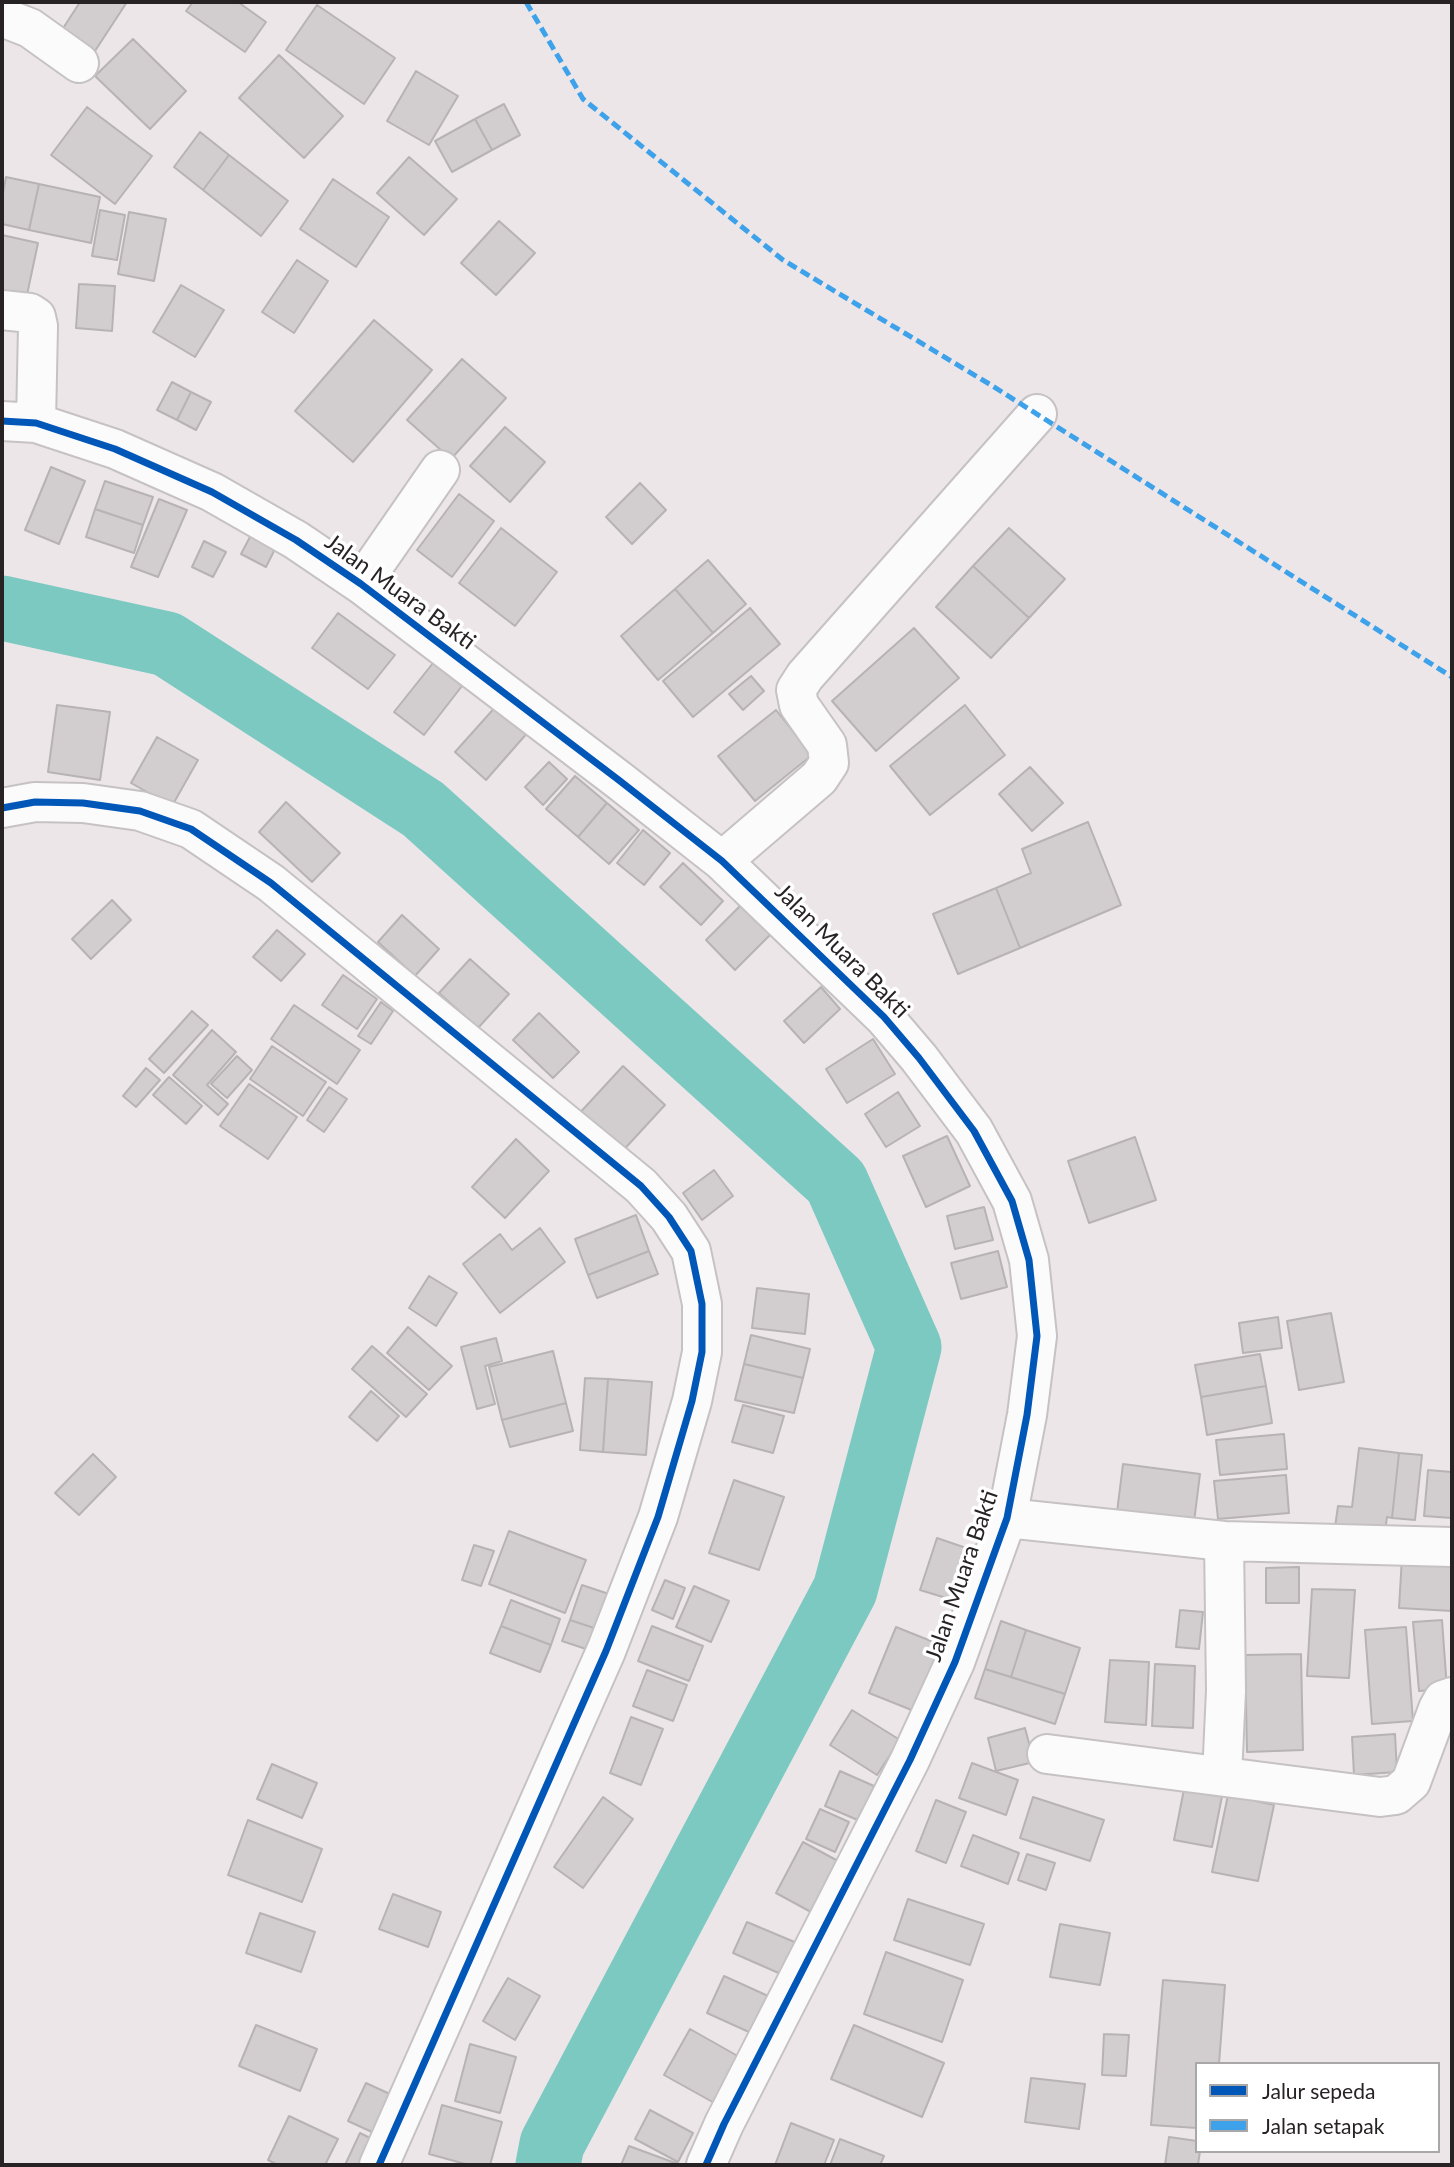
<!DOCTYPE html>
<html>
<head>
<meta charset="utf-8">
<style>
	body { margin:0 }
	#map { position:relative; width:1454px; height:2167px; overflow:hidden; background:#ece6e8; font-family:Lato,sans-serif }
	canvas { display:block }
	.frame { position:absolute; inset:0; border:4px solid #272325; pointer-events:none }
	.legend { position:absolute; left:1195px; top:2062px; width:245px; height:91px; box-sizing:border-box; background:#fff; border:2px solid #a9a7a8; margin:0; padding:9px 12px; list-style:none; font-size:21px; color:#272325 }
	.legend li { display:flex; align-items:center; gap:14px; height:35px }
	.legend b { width:35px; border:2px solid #a9a7a8 }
</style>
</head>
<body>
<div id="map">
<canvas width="1454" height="2167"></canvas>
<div class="frame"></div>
<ul class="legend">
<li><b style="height:9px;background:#0057b8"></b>Jalur sepeda</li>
<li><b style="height:9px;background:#3ea2eb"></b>Jalan setapak</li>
</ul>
</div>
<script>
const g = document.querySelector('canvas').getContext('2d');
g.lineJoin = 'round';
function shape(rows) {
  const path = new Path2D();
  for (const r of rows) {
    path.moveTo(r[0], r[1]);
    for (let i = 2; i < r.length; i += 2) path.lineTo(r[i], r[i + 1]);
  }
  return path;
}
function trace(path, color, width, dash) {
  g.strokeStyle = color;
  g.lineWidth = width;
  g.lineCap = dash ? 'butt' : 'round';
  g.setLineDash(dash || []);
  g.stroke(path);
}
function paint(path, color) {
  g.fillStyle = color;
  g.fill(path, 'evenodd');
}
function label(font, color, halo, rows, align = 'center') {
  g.font = font + ' Lato,sans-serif';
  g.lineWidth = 7;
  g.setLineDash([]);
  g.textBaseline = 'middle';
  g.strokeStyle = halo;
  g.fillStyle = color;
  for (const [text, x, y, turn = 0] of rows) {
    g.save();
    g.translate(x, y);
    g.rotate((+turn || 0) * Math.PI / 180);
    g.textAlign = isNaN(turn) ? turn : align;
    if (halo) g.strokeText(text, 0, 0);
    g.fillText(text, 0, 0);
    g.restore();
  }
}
trace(shape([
	[2,608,167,644,423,809,836,1182,909,1347,845,1590,552,2144,548,2165]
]), '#7cc9c2', 65);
const building = shape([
	[80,2,127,2,93,54,60,33,80,2],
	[193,2,238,2,266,22,245,52,186,11,193,2],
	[317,5,395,58,364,104,286,50,317,5],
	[133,39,186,91,150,129,95,76,133,39],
	[279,55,343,116,304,158,239,98,279,55],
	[416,71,458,96,429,145,387,121,416,71],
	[504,104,520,135,492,150,475,119,504,104],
	[87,107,152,156,115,204,51,155,87,107],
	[475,119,492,150,452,172,435,141,475,119],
	[200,132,229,155,203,190,174,167,200,132],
	[229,155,288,201,261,236,203,190,229,155],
	[409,157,457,199,424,235,377,193,409,157],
	[6,177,39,184,29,230,2,224,2,198,6,177],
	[333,179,389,217,356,267,300,229,333,179],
	[39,184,100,197,91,243,29,230,39,184],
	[100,210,125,215,117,260,92,256,100,210],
	[129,212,166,219,154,281,118,274,129,212],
	[499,221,535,253,496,295,461,263,499,221],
	[2,235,38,243,24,309,2,305,2,235],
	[297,260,328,281,294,333,262,312,297,260],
	[79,284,115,286,112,331,76,328,79,284],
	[181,285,224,310,195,357,153,332,181,285],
	[374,320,432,370,353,462,295,411,374,320],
	[462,359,506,398,451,459,407,420,462,359],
	[172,382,191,392,177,420,157,410,172,382],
	[191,392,211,402,196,430,177,420,191,392],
	[505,427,545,462,510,502,470,466,505,427],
	[51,467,85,481,59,544,25,530,51,467],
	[105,481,153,497,143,525,95,509,105,481],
	[640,483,666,510,632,544,606,517,640,483],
	[459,494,494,521,452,577,417,550,459,494],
	[159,499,187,510,158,577,131,567,159,499],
	[95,509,143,525,134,553,86,537,95,509],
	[501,528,557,572,515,626,459,583,501,528],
	[1009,528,1065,579,1029,618,973,566,1009,528],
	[251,535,276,547,266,567,241,554,251,535],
	[204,541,226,552,213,577,192,567,204,541],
	[708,560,746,604,713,633,675,589,708,560],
	[973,566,1029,618,991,658,936,607,973,566],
	[675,589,713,633,658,680,621,636,675,589],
	[750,608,780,644,693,717,663,681,750,608],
	[338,613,395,655,368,689,312,648,338,613],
	[914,628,959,678,876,751,832,701,914,628],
	[433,663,462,686,424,735,394,712,433,663],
	[751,676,764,691,743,710,729,694,751,676],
	[498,704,529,731,486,780,455,752,498,704],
	[57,705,110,712,100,780,48,772,57,705],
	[965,705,1005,755,930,815,890,766,965,705],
	[776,710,812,755,755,801,718,756,776,710],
	[157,737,198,760,172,806,131,783,157,737],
	[549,762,567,779,543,805,525,787,549,762],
	[1030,767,1063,803,1032,831,999,794,1030,767],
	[575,776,607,803,578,837,546,809,575,776],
	[286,802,340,853,312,882,259,832,286,802],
	[607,803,639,830,609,864,578,837,607,803],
	[1088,822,1121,905,1020,948,996,888,1031,873,1022,849,1088,822],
	[643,830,670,853,644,885,617,863,643,830],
	[683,863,723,901,701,925,660,887,683,863],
	[996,888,1020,948,958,974,933,914,996,888],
	[747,899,776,929,735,970,706,940,747,899],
	[112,900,131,920,91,959,72,939,112,900],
	[402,915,439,949,415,976,378,942,402,915],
	[277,930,305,954,281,981,253,957,277,930],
	[470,959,509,994,478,1028,439,993,470,959],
	[343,975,377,999,357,1029,322,1005,343,975],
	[821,987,840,1009,804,1043,784,1021,821,987],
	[381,1002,393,1011,371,1044,358,1036,381,1002],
	[294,1005,360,1050,337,1084,271,1039,294,1005],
	[192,1011,208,1025,164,1073,149,1059,192,1011],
	[539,1013,579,1052,553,1078,513,1040,539,1013],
	[212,1030,236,1052,207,1085,228,1104,218,1115,173,1075,212,1030],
	[873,1039,895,1074,847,1103,826,1069,873,1039],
	[272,1046,326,1082,303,1116,250,1079,272,1046],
	[237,1056,252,1070,227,1098,211,1084,237,1056],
	[623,1066,665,1105,618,1156,576,1117,623,1066],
	[146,1068,160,1080,136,1107,123,1096,146,1068],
	[169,1077,202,1106,186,1124,153,1095,169,1077],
	[249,1084,297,1117,268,1159,220,1126,249,1084],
	[329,1087,347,1099,324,1132,307,1120,329,1087],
	[898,1092,920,1126,886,1147,865,1114,898,1092],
	[947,1136,970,1186,926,1207,903,1156,947,1136],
	[1135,1137,1156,1200,1089,1223,1068,1161,1135,1137],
	[516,1139,549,1171,505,1218,472,1187,516,1139],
	[714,1170,733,1196,702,1220,683,1193,714,1170],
	[984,1207,993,1240,955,1249,947,1216,984,1207],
	[636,1215,649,1251,588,1275,575,1239,636,1215],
	[540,1228,565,1262,500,1313,463,1264,500,1234,512,1250,540,1228],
	[649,1251,658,1274,597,1298,588,1275,649,1251],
	[998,1251,1007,1287,961,1299,951,1263,998,1251],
	[429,1276,457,1293,436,1326,409,1308,429,1276],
	[757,1288,809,1294,805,1334,752,1328,757,1288],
	[1331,1313,1344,1382,1299,1390,1287,1321,1331,1313],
	[1278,1317,1282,1348,1243,1353,1239,1323,1278,1317],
	[408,1327,452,1366,429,1390,387,1353,408,1327],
	[751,1335,810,1349,803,1378,744,1364,751,1335],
	[496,1338,502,1361,485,1366,495,1404,477,1409,461,1347,496,1338],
	[372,1346,427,1394,406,1417,352,1369,372,1346],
	[553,1351,566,1403,502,1420,489,1367,553,1351],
	[1260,1354,1266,1386,1201,1397,1195,1365,1260,1354],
	[744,1364,803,1378,794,1413,735,1400,744,1364],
	[585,1378,608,1379,603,1452,580,1450,585,1378],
	[608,1379,652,1382,646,1455,603,1452,608,1379],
	[1266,1386,1272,1423,1207,1435,1201,1397,1266,1386],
	[371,1391,399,1416,377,1441,349,1417,371,1391],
	[566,1403,573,1431,510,1447,502,1420,566,1403],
	[743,1405,784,1416,773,1453,732,1442,743,1405],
	[1284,1434,1287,1469,1220,1475,1216,1440,1284,1434],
	[1359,1448,1399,1453,1392,1518,1387,1517,1385,1532,1335,1527,1338,1506,1352,1507,1359,1448],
	[1399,1453,1422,1455,1415,1520,1392,1518,1399,1453],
	[93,1454,116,1477,79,1515,55,1493,93,1454],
	[1123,1464,1200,1474,1194,1522,1117,1512,1123,1464],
	[1428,1470,1452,1472,1452,1518,1424,1516,1428,1470],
	[1286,1475,1289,1513,1218,1519,1214,1481,1286,1475],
	[734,1480,784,1497,759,1570,709,1553,734,1480],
	[509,1531,586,1560,565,1613,489,1584,509,1531],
	[937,1538,972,1550,956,1601,920,1590,937,1538],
	[474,1545,494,1551,481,1586,462,1580,474,1545],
	[1402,1557,1452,1561,1452,1611,1399,1608,1402,1557],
	[1299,1567,1299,1603,1266,1603,1266,1568,1299,1567],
	[665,1580,685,1588,673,1619,652,1610,665,1580],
	[582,1585,612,1595,600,1630,570,1620,582,1585],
	[694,1586,729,1601,711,1642,676,1627,694,1586],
	[1312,1589,1355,1590,1349,1678,1307,1676,1312,1589],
	[511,1600,560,1619,551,1645,501,1626,511,1600],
	[1180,1610,1203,1612,1199,1649,1176,1647,1180,1610],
	[570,1620,600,1630,592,1651,562,1641,570,1620],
	[1442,1620,1447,1689,1419,1691,1413,1622,1442,1620],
	[1001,1621,1026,1630,1011,1677,985,1669,1001,1621],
	[501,1626,551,1645,540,1672,490,1653,501,1626],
	[652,1626,703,1646,689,1681,638,1661,652,1626],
	[896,1627,941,1645,914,1711,869,1693,896,1627],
	[1406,1627,1413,1721,1372,1724,1365,1630,1406,1627],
	[1026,1630,1080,1648,1065,1694,1011,1677,1026,1630],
	[1301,1654,1303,1750,1247,1752,1245,1655,1301,1654],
	[1110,1660,1149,1662,1146,1725,1105,1722,1110,1660],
	[1155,1664,1195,1666,1193,1728,1152,1726,1155,1664],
	[985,1669,1065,1694,1055,1724,975,1698,985,1669],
	[647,1670,687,1685,673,1721,633,1706,647,1670],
	[852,1710,900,1740,877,1775,830,1745,852,1710],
	[631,1717,663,1729,641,1785,610,1773,631,1717],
	[1025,1728,1034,1762,996,1771,988,1738,1025,1728],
	[1395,1734,1397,1772,1354,1775,1352,1737,1395,1734],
	[972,1763,1018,1780,1006,1815,959,1798,972,1763],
	[272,1764,317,1783,302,1818,257,1799,272,1764],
	[840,1771,874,1786,860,1821,825,1806,840,1771],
	[1186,1779,1224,1786,1212,1847,1174,1840,1186,1779],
	[1228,1795,1274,1805,1258,1881,1212,1872,1228,1795],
	[603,1797,633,1819,583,1888,554,1867,603,1797],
	[1033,1797,1104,1820,1090,1861,1020,1838,1033,1797],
	[936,1800,966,1812,946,1863,916,1851,936,1800],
	[820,1809,849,1822,835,1852,806,1839,820,1809],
	[248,1820,322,1849,302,1902,228,1875,248,1820],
	[973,1835,1019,1853,1008,1884,961,1866,973,1835],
	[803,1842,838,1861,811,1912,776,1893,803,1842],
	[1027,1854,1055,1863,1046,1890,1018,1880,1027,1854],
	[393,1894,441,1912,428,1947,379,1929,393,1894],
	[908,1899,984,1924,970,1965,894,1940,908,1899],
	[260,1913,315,1932,301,1972,246,1953,260,1913],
	[747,1922,804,1946,790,1978,733,1953,747,1922],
	[1060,1924,1110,1933,1100,1985,1050,1977,1060,1924],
	[886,1952,963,1980,942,2042,864,2014,886,1952],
	[724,1976,777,2000,760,2037,707,2013,724,1976],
	[508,1978,540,1996,515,2040,483,2021,508,1978],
	[1163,1980,1225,1985,1219,2064,1197,2064,1197,2128,1151,2125,1163,1980],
	[256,2025,317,2049,300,2091,239,2066,256,2025],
	[854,2025,944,2063,922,2117,831,2079,854,2025],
	[690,2029,743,2059,718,2105,664,2075,690,2029],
	[1104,2034,1129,2035,1126,2076,1102,2075,1104,2034],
	[470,2044,516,2057,500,2113,455,2101,470,2044],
	[1031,2078,1085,2084,1079,2129,1025,2122,1031,2078],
	[366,2083,403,2100,385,2138,348,2121,366,2083],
	[442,2105,502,2122,490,2165,469,2165,429,2154,442,2105],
	[650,2110,693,2133,678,2162,635,2139,650,2110],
	[289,2116,338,2139,325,2165,278,2165,268,2160,289,2116],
	[791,2123,834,2140,824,2165,775,2165,791,2123],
	[360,2133,386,2146,377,2165,345,2165,360,2133],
	[1169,2137,1197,2141,1197,2151,1200,2151,1198,2165,1165,2165,1169,2137],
	[840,2139,884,2156,880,2165,830,2165,840,2139],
	[629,2146,678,2164,621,2165,629,2146]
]);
paint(building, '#d2cdcf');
trace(building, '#b7b3b4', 2);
const minor = shape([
	[2,17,30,28,79,63],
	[2,310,30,313,36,317,38,326,36,423],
	[2,421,36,423,115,449,212,492,296,540,361,584,620,781,722,861,884,1017,919,1058,974,1131,1012,1201,1029,1260,1037,1336,1027,1415,1007,1518,955,1662,910,1760,724,2124,706,2165],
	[361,584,440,470],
	[2,808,35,802,83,803,140,811,191,829,271,883,641,1186,669,1217,691,1251,702,1304,702,1352,692,1401,658,1517,606,1651,379,2165],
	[722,861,819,778,829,763,827,745,799,705,796,690,805,676,1037,414],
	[1007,1518,1224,1541,1452,1547],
	[1047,1754,1380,1797,1396,1795,1411,1782,1438,1709,1443,1700,1452,1697],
	[1222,1776,1226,1691,1224,1541]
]);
trace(minor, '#c6c2c4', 42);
trace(minor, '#fcfbfc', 38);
trace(shape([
	[526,2,583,99,783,260,991,385,1452,677]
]), '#3ea2eb', 5, [10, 5]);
trace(shape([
	[2,421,36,423,115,449,212,492,296,540,361,584,620,781,722,861,884,1017,919,1058,974,1131,1012,1201,1029,1260,1037,1336,1027,1415,1007,1518,955,1662,910,1760,724,2124,706,2165],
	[2,808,35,802,83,803,140,811,191,829,271,883,641,1186,669,1217,691,1251,702,1304,702,1352,692,1401,658,1517,606,1651,379,2165]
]), '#0057b8', 7);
label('23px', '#272325', '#fff', [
	["Jalan Muara Bakti",400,592,36],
	["Jalan Muara Bakti",842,951,45],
	["Jalan Muara Bakti",962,1576,-71]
]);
</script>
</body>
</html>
